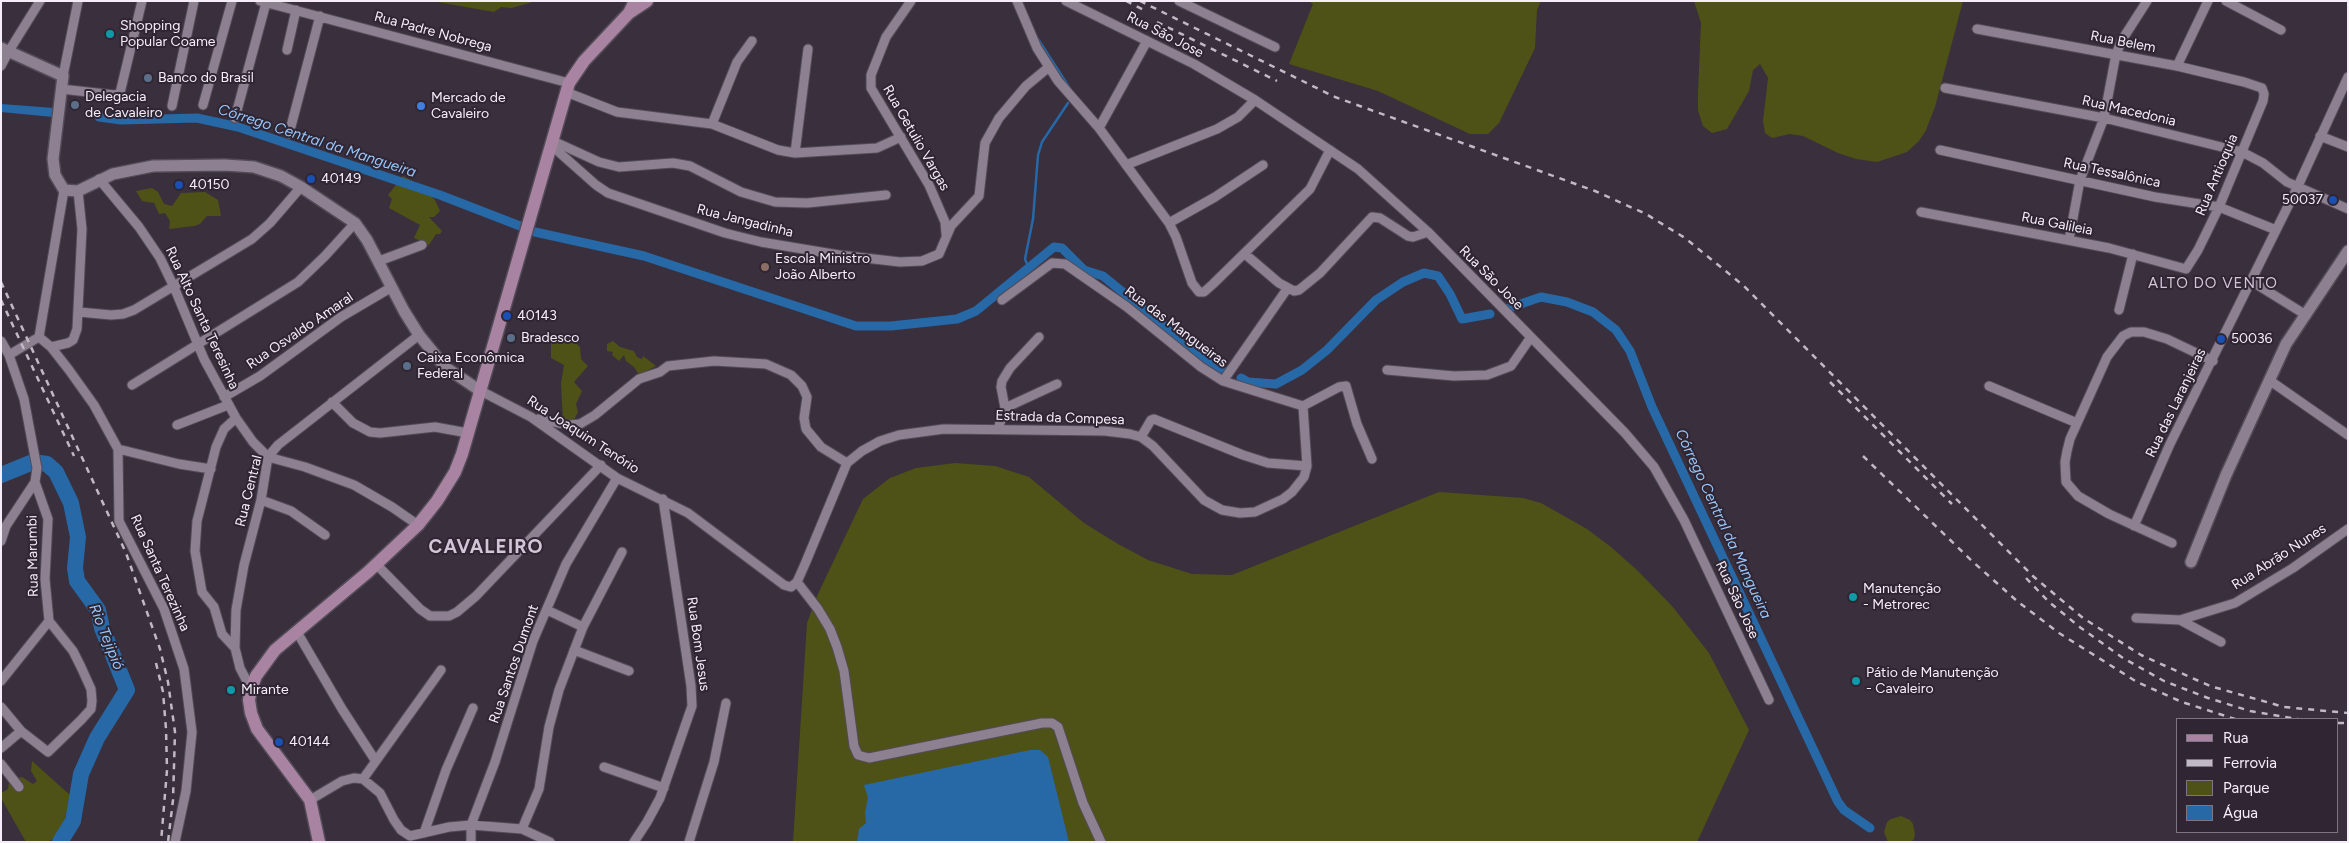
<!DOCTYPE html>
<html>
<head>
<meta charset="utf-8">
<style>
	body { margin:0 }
	#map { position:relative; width:2349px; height:843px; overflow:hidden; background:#392f3d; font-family:Figtree,sans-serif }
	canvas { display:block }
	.frame { position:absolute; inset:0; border:2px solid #f5eef8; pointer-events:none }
	.legend { position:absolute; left:2176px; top:718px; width:162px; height:115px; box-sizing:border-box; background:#2f2533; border:1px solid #7e7582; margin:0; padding:6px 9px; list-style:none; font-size:15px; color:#f5eef8 }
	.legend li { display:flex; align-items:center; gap:10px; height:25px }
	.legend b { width:25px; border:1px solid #7e7582 }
</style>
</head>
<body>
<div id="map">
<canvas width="2349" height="843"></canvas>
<div class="frame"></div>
<ul class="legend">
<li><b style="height:6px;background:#a983a2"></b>Rua</li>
<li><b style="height:6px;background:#c1b9c5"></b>Ferrovia</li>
<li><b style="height:14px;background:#4f5216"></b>Parque</li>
<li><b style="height:14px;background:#2768a7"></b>Água</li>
</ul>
</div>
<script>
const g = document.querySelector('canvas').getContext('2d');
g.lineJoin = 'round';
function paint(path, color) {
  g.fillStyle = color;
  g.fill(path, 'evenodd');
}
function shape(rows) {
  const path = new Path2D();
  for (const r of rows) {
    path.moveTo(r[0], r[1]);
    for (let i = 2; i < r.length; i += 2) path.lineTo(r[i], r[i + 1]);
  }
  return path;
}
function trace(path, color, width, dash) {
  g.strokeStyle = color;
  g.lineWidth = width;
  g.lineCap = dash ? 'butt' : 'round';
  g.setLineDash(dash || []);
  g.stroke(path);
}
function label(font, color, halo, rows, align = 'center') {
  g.font = font + ' Figtree,sans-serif';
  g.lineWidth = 4;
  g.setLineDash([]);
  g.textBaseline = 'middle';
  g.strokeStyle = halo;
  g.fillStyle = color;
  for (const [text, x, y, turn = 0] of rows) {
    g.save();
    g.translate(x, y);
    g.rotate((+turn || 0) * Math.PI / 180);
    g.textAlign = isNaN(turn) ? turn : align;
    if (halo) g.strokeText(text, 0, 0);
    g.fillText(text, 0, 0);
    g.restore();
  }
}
paint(shape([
	[432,1,536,1,512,8,501,7,494,12],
	[1308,1,1541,1,1537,10,1535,48,1499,123,1488,134,1470,134,1378,91,1289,64,1313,4],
	[1694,1,1963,1,1935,107,1926,130,1919,141,1907,152,1877,162,1856,159,1838,153,1803,136,1790,134,1772,138,1765,133,1763,121,1768,78,1760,64,1753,70,1749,91,1727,129,1712,133,1703,126,1698,110,1698,93,1701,23],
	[403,176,420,185,435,200,440,211,434,217,429,217,442,231,440,234,436,234,429,245,414,238,420,225,389,208,392,199,388,195],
	[152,188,158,192,164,204,172,206,181,193,205,192,218,200,221,216,207,216,200,224,194,226,169,229,170,221,165,213,159,214,154,203,142,201,136,191],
	[558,337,569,343,574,341,580,347,581,359,588,366,574,382,582,391,576,404,578,412,574,420,563,421,561,383,564,365,551,358,551,339],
	[613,341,620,347,634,351,637,357,642,359,643,356,656,366,639,375,634,367,626,361,624,355,619,361,612,355,613,352,607,351,607,344],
	[955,463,995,466,1029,477,1084,523,1118,544,1148,560,1192,574,1232,575,1439,492,1523,498,1541,503,1587,529,1611,547,1638,571,1672,606,1709,653,1749,730,1697,842,793,842,807,623,817,596,863,499,890,478,916,468],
	[32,761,70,795,64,823,54,838,48,842,26,842,1,798,1,793,8,789,9,781,22,777,33,784,37,781,31,771],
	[1901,816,1910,820,1913,824,1915,834,1914,839,1911,842,1888,842,1884,832,1887,822,1891,819]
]), '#4f5216');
paint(shape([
	[1,104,54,108,53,117,1,112],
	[1030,750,1040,750,1048,757,1069,842,857,842,859,829,866,823,865,812,868,798,864,785]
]), '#2768a7');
trace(shape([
	[1036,36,1071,90],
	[1029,269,1025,259,1033,219,1038,155,1042,142,1068,103]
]), '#2768a7', 2.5);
trace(shape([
	[99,117,121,120,197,118,238,127,440,195,520,226],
	[535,232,644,256,856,326,891,326,957,319,976,311,1054,247,1062,248,1084,270,1103,276,1195,351,1227,373],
	[1506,309,1541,297,1567,302,1593,312,1616,330,1630,351,1652,407,1838,802,1844,810,1870,828],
	[1241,378,1248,382,1276,384,1302,370,1327,350,1376,300,1403,282,1424,273,1438,276,1450,294,1462,319,1490,314]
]), '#2768a7', 9);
trace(shape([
	[1,475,33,462,47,464,56,472,71,503,78,537,75,568,77,581,98,610,102,628,127,690,97,738,81,774,73,821,60,842]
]), '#2768a7', 16);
const minor = shape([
	[260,1,569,83],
	[911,1,886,37,871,75,871,88,929,185,945,222,946,234],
	[1017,1,1037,48,1058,81,1099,128,1169,223,1176,237,1192,283,1199,292,1204,292,1213,284,1310,189,1330,150],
	[1066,1,1194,64,1255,100,1358,169,1428,232,1625,433,1654,467,1684,520,1769,700],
	[1179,1,1275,47],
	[2226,1,2281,30],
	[287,50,296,10],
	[1,66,9,51,40,1],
	[2177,66,2208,1],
	[63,76,78,1],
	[1945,88,2104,118,2242,152,2263,163,2287,182,2348,209],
	[61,89,115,95,120,93,142,1],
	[566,92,617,112,712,124,778,150,795,153,877,148,901,137],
	[203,105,232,1],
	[172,106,194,1],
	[235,118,266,3],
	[712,124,737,62,752,41],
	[1099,128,1147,41],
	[289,134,320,16],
	[2320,136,2348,147],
	[553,141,599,162,619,167,673,163,690,166,741,192,775,202,807,203,886,195],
	[552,146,596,185,608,193,725,233,761,242,839,255,900,262,922,261,939,254,951,226,979,196,985,143,999,118,1026,86,1049,67],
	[1940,150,2155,197,2219,207,2276,230],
	[795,153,808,49],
	[1126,165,1217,129,1238,117,1255,100],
	[99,179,139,227,160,258,174,287,204,359,236,418,253,442,268,457,305,467,354,485,392,507,418,525],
	[64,190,39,337,51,347,69,370,94,405,118,449,119,521,164,609,184,669,192,732,186,791,175,842],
	[1921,212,2109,248,2186,269,2198,250,2219,207,2263,101,2264,94,2262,88,2244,82,2177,66,1977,29],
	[1169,223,1215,197,1263,165],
	[2069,240,2080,180,2104,118,2116,54,2122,40,2147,1],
	[1245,254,1279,283,1294,291,1299,290,1320,273,1372,217,1380,218,1408,236,1413,237,1428,232],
	[379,261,422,245],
	[2251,281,2306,315],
	[1002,300,1052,263,1065,264,1127,307,1201,367,1223,381,1303,406,1339,387,1346,386,1357,424,1372,459],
	[2119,310,2133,254],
	[79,312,111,315,123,314,134,310,252,239,270,223,301,187],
	[1,341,9,355,24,399,37,468,35,482,48,519,45,579,49,621,73,651,81,667,91,689,92,701,91,709,81,720,48,752,21,731,1,707],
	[51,347,68,343,73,340,77,329,82,229,78,191],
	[9,355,39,337],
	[1387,370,1454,376,1487,375,1511,366,1531,337],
	[2269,380,2348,435],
	[1223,381,1287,289],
	[132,385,298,282,325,256,355,223],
	[1989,386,2077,423],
	[479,390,531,417,617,478,688,513,784,585,791,587,797,582,805,564,847,463,862,451,880,441,899,435,944,429,1105,431,1130,434,1141,437,1153,446,1204,500,1222,510,1240,513,1255,512,1283,499,1292,492,1304,477,1307,466,1303,406],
	[224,397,260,376,341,317,392,287],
	[332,402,353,423,370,432,380,433,435,427,468,433],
	[1005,408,1057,384],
	[538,419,569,425,580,424,595,415,639,379,660,372,668,366,714,361,766,364,791,375,802,386,807,397,804,418,806,429,821,447,847,463],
	[177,425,228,405],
	[998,429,1005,408,1001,387,1002,381,1010,368,1039,337],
	[1141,437,1151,420,1154,419,1243,455,1268,463,1307,466],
	[118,449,179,464,211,469],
	[261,500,291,511,325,535],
	[2134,526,2170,444,2298,186,2348,77],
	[1,541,6,526,35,482],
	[2172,543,2109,514,2078,496,2066,482,2065,462,2067,451,2070,439,2107,357,2123,336,2131,332,2144,332,2167,339,2213,361],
	[376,564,420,609,430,616,449,616,457,612,476,596,601,465],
	[797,582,818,609,830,629,837,647,844,671,854,746,858,755,869,758,1042,723,1052,723,1058,727,1083,803,1101,842],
	[547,610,583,627],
	[2136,618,2180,620,2235,603,2293,568,2348,529],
	[2180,620,2221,642],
	[297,632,342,709,375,760],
	[235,648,222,634,214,607,202,592,195,551,197,521,216,447,224,429,236,418],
	[574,650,629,671],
	[1,681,49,621],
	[251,689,240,668,235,648,236,610,244,565,261,500,268,457,278,445,419,335],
	[1,748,21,731],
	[1,764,19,787],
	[604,767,664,788],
	[363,779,441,670],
	[310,800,342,781,354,778,363,779,380,793,394,820,401,830,410,836,449,827,471,825,522,829,550,842],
	[522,829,539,789,549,727,559,690,583,627,622,552],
	[424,833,446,770,473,708],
	[471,842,471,825,495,762,533,641,566,564,617,478],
	[634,842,647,822,660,798,692,706,691,686,663,499],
	[689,842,714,762,726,703]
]);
const tertiary = shape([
	[1,48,63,76,53,159,55,175,64,190,78,191,113,174,153,166,225,165,254,167,281,176,301,187,355,223,367,240,404,311,419,335,445,367,479,390],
	[2191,562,2226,475,2286,344,2348,251]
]);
const secondary = shape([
	[629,13,647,1],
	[319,842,310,800,257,729,251,713,249,700,251,689,256,676,275,650,368,572,418,525,437,501,455,472,462,454,569,83,584,61,629,13,635,1]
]);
trace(minor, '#534b57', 11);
trace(tertiary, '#534b57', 14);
trace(secondary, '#534b57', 15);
trace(minor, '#8c8091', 9);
trace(tertiary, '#8c8091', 11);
trace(secondary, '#a983a2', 12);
trace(shape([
	[1126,1,1146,11],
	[1140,1,1335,97,1595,191,1646,214,1685,238,1744,286,2034,577,2083,618,2141,655,2210,686,2284,707,2348,713],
	[1157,22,1277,81],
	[1,282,126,553,160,649,168,682,175,732,173,800,168,842],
	[1,300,74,456],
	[1830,382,1952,504],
	[1863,456,1972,561,2017,601,2059,633,2137,682,2182,702,2235,719],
	[2026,578,2049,602,2081,628,2123,658,2164,681,2208,698,2250,711,2298,719],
	[156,663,163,692,166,729,167,770,161,842],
	[2338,723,2348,723]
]), '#c1b9c5', 2.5, [6, 6]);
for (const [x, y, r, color] of [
	[110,34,5,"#0f9aa8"],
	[148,78,5,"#5c6f8a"],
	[75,105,5,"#5c6f8a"],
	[421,106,5,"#3f7fe0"],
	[311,179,5,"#1a4fb4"],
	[179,185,5,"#1a4fb4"],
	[2333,200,5,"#1a4fb4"],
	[765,267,5,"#8d6e63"],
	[507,316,5,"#1a4fb4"],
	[511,338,5,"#5c6f8a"],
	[2221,339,5,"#1a4fb4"],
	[407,366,5,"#5c6f8a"],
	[1853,597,5,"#0f9aa8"],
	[1856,681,5,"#0f9aa8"],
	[231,690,5,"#0f9aa8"],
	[279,742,5,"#1a4fb4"]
]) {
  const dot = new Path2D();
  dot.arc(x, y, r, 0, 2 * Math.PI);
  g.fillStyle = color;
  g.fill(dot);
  trace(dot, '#2f2533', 2);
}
label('14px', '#f5eef8', '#2f2533', [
	["Shopping",120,26],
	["Popular Coame",120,42],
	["Banco do Brasil",158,78],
	["Delegacia",85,97],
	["de Cavaleiro",85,113],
	["Mercado de",431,98],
	["Cavaleiro",431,114],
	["40149",321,179],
	["40150",189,185],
	["50037",2323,200,"right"],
	["Escola Ministro",775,259],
	["João Alberto",775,275],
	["40143",517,316],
	["Bradesco",521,338],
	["50036",2231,339],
	["Caixa Econômica",417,358],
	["Federal",417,374],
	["Manutenção",1863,589],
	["- Metrorec",1863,605],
	["Pátio de Manutenção",1866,673],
	["- Cavaleiro",1866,689],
	["Mirante",241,690],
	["40144",289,742]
], 'left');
label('14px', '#f5eef8', '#2f2533', [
	["Rua Padre Nobrega",433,32,15],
	["Rua São Jose",1165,35,27],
	["Rua Belem",2123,42,11],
	["Rua Macedonia",2129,111,13],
	["Rua Getulio Vargas",916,138,60],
	["Rua Tessalônica",2112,173,12],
	["Rua Antioquia",2217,175,-67],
	["Rua Jangadinha",745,221,14],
	["Rua Galileia",2057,224,11],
	["Rua São Jose",1491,278,45],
	["Rua Alto Santa Teresinha",202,318,65],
	["Rua das Mangueiras",1176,327,37],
	["Rua Osvaldo Amaral",300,331,-34],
	["Rua das Laranjeiras",2176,403,-64],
	["Estrada da Compesa",1060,418,2],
	["Rua Joaquim Tenório",583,435,33],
	["Rua Central",249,491,-76],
	["Rua Marumbi",33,556,-91],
	["Rua Abrão Nunes",2279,557,-33],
	["Rua Santa Terezinha",160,573,66],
	["Rua São Jose",1737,600,65],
	["Rua Bom Jesus",698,644,82],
	["Rua Santos Dumont",514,664,-71]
]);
label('italic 15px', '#96c6fa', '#2f2533', [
	["Córrego Central da Mangueira",317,141,18],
	["Córrego Central da Mangueira",1723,524,65],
	["Rio Tejipió",106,637,68]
]);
g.letterSpacing = '1px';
label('15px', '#d2c5d7', '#2f2533', [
	["ALTO DO VENTO",2213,284]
]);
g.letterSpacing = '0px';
g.letterSpacing = '1px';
label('bold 19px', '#d2c5d7', '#2f2533', [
	["CAVALEIRO",486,547]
]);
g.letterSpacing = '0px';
</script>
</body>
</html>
